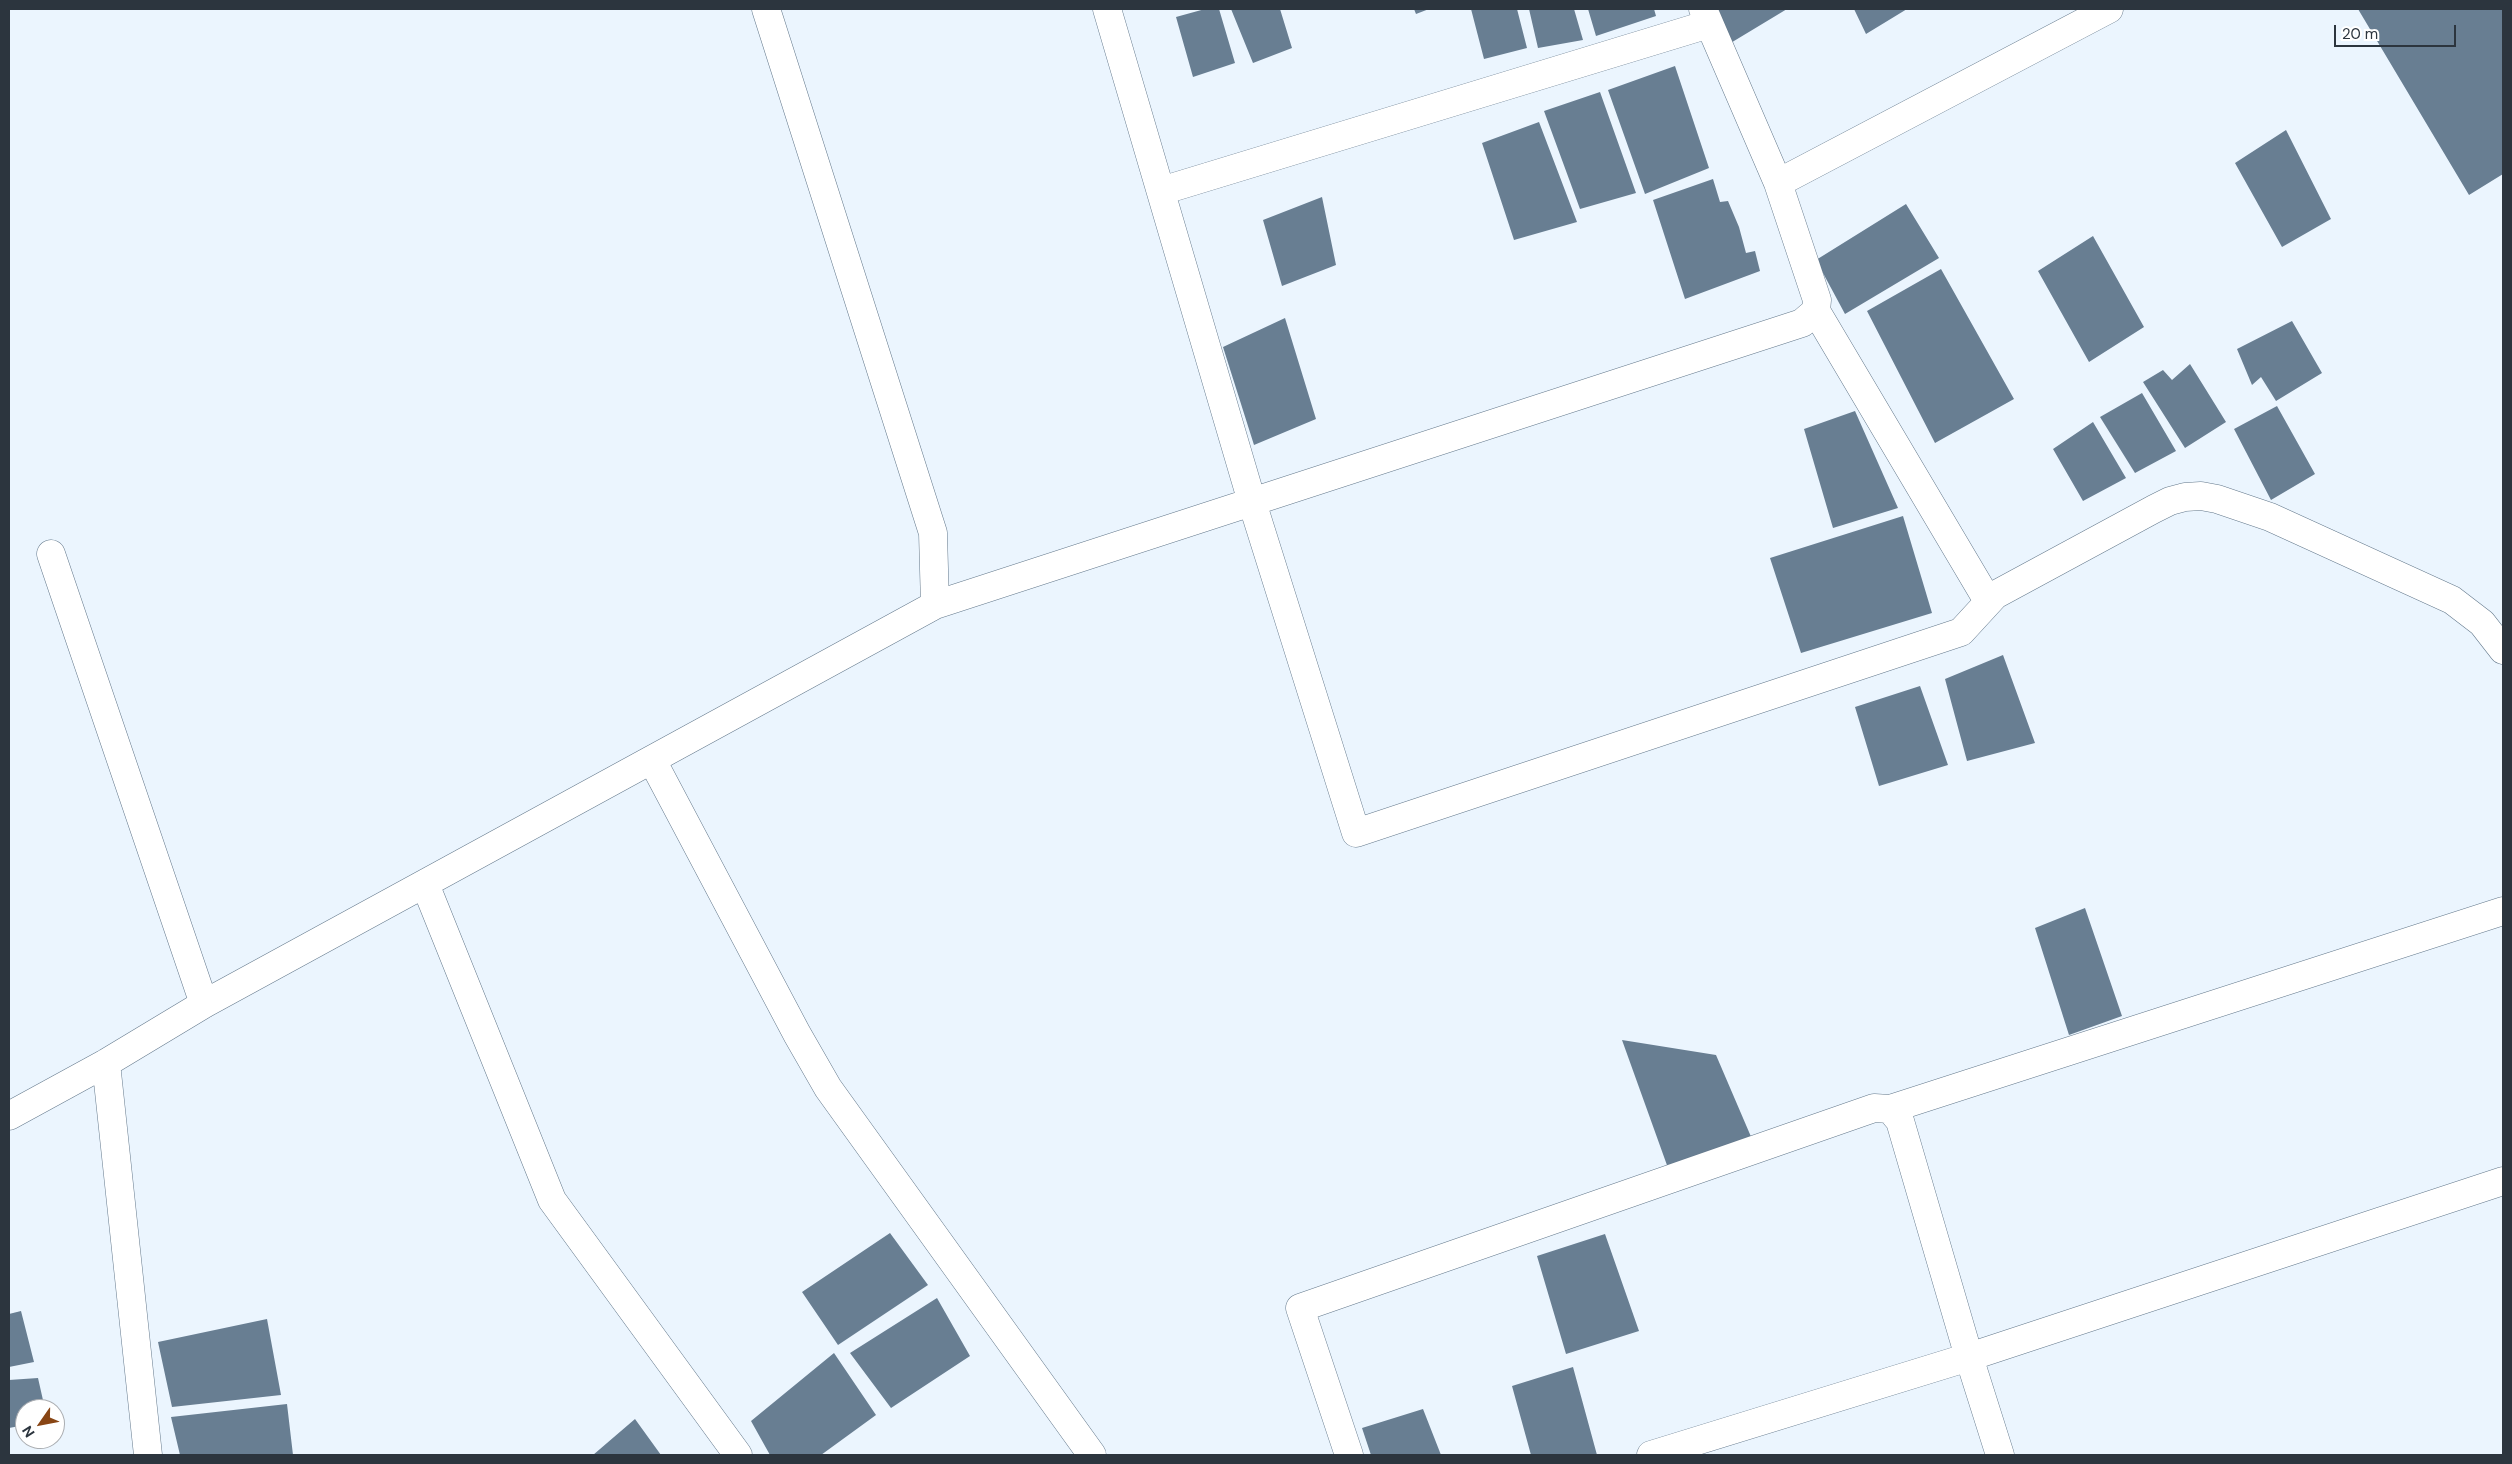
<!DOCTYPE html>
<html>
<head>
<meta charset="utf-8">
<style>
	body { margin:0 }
	#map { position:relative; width:2512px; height:1464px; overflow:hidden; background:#ebf5fe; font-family:"DM Sans",sans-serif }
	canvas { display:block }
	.frame { position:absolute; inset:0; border:10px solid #2c353e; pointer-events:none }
	.north { position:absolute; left:15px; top:1399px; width:50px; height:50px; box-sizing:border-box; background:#fff; border:1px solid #abaeb2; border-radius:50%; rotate:237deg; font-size:14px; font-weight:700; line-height:20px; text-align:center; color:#2c353e }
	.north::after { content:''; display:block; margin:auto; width:18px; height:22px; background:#884514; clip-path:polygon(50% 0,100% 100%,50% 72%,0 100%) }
	.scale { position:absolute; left:2334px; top:25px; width:122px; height:22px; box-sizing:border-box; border:2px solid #2c353e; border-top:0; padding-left:6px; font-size:15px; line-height:18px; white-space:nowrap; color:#2c353e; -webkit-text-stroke:4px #fff; paint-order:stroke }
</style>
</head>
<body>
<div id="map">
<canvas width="2512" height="1464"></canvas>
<div class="frame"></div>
<div class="north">N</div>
<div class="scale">20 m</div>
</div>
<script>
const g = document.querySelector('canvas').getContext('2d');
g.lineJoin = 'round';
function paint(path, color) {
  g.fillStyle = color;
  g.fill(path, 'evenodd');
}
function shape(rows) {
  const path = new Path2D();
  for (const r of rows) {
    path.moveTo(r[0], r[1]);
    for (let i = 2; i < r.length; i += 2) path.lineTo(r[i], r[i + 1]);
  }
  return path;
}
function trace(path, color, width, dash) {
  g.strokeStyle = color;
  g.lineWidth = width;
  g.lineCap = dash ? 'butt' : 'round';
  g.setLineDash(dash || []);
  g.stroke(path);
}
paint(shape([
	[1205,9,1219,9,1235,63,1193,77,1176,17],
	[1231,9,1280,9,1292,48,1253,63],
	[1414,9,1429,9,1416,14],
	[1471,9,1517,9,1527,48,1484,59],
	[1529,9,1574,9,1583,40,1538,48],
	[1588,9,1654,9,1656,16,1596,36],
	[1713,9,1787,9,1729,44],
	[1854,9,1907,9,1866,34],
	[2358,9,2503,9,2503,174,2469,195],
	[1675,66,1709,168,1645,194,1608,90],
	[1600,92,1636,193,1580,209,1544,111],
	[1539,122,1577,222,1514,240,1482,143],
	[2286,130,2331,219,2282,247,2235,163],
	[1713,179,1720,202,1728,201,1739,227,1746,253,1755,251,1760,271,1685,299,1653,200],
	[1322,197,1336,265,1282,286,1263,220],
	[1906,204,1939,258,1845,314,1816,260],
	[2093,236,2144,327,2089,362,2038,271],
	[1941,269,2014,399,1935,443,1867,311],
	[1285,318,1316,419,1254,445,1223,347],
	[2292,321,2322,373,2276,401,2261,377,2252,385,2237,349],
	[2190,364,2226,422,2185,448,2143,382,2163,370,2172,380],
	[2142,393,2176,451,2135,473,2100,417],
	[2277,406,2315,474,2271,500,2234,429],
	[1855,411,1898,508,1833,528,1804,429],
	[2093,422,2126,478,2083,501,2053,449],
	[1903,516,1932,613,1801,653,1770,558],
	[2003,655,2035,743,1967,761,1945,679],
	[1920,686,1948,765,1879,786,1855,707],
	[2085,908,2122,1016,2069,1035,2035,928],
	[1622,1040,1716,1055,1752,1139,1668,1168],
	[890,1233,928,1285,838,1345,802,1292],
	[1605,1234,1639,1331,1566,1354,1537,1256],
	[937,1298,970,1356,891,1408,850,1353],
	[21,1311,34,1362,9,1367,9,1314],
	[267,1319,281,1395,172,1407,158,1342],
	[834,1353,876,1415,821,1455,770,1455,751,1421],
	[1573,1367,1597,1455,1531,1455,1512,1386],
	[38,1378,45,1409,25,1409,25,1425,9,1428,9,1380],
	[287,1404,293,1455,180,1455,171,1417],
	[1423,1409,1441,1455,1371,1455,1362,1428],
	[635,1419,661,1455,593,1455]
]), '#687e92');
const minor = shape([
	[766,9,933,533,935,605,1802,323,1816,311,1817,300,1778,183],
	[1107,9,1252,502,1356,833,1961,632,1995,595,2154,509,2170,501,2185,497,2201,496,2217,499,2270,517,2452,600,2482,623,2503,650],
	[1703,9,1778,183,2109,9],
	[1161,191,1709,24],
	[1816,311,1988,601],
	[51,554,204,1004],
	[652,760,797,1034,828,1088,1092,1455],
	[425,884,552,1200,738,1455],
	[106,1063,148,1455],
	[1890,1109,2503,911],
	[9,1116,106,1063,204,1004,935,605],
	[1349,1455,1300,1308,1874,1108,1890,1109,1900,1121,1969,1357,2503,1181],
	[1651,1455,1969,1357,2000,1455]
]);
trace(minor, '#64798c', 29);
trace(minor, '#fff', 28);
</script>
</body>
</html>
